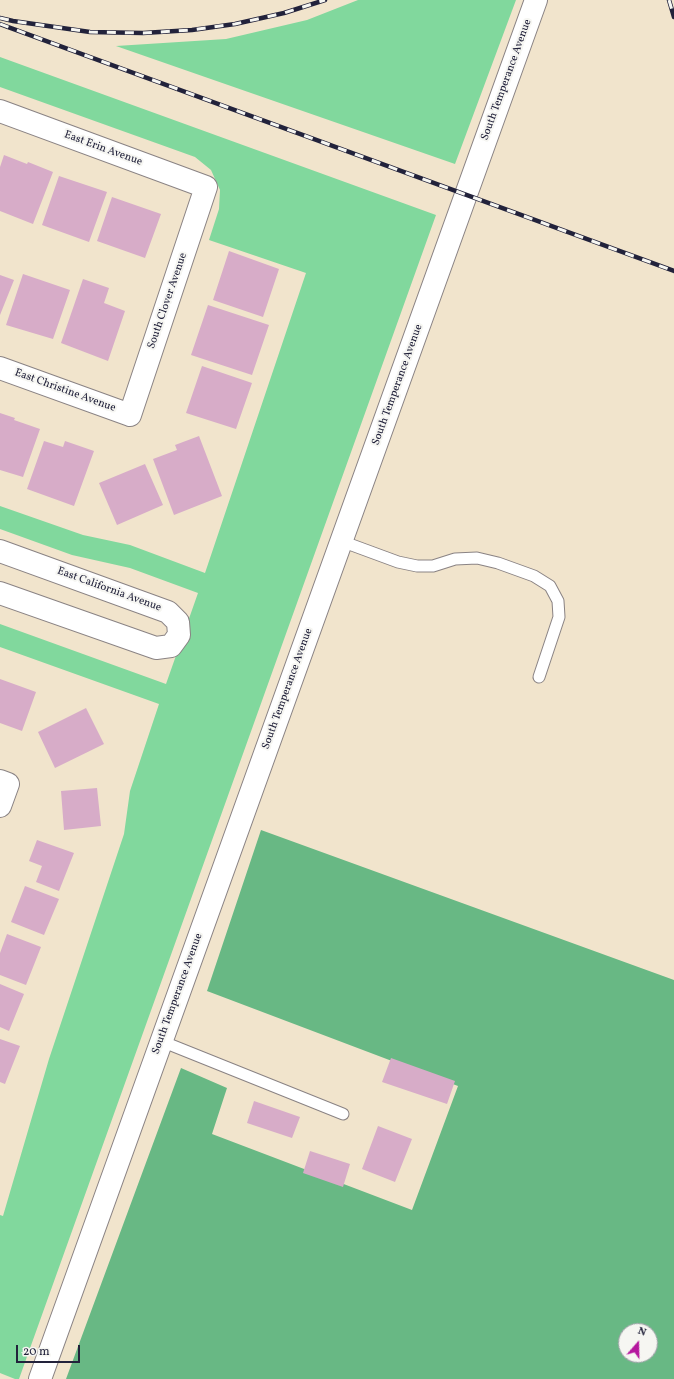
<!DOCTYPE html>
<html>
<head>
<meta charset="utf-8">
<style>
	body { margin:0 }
	#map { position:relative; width:674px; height:1379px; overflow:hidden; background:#f1e4cc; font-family:Vollkorn,serif }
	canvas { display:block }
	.north { position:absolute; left:618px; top:1323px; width:40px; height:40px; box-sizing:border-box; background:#f6f6f2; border:1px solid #a1a1a9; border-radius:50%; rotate:20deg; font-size:11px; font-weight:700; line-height:16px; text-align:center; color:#22223b }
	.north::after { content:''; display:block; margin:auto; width:14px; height:18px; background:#b5179e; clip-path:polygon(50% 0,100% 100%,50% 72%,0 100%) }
	.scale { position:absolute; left:16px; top:1345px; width:64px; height:18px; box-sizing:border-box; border:2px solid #22223b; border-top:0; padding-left:5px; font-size:12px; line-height:14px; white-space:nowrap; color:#22223b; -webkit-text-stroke:3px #f6f6f2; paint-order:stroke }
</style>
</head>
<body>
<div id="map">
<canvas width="674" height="1379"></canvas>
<div class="north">N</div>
<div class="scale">20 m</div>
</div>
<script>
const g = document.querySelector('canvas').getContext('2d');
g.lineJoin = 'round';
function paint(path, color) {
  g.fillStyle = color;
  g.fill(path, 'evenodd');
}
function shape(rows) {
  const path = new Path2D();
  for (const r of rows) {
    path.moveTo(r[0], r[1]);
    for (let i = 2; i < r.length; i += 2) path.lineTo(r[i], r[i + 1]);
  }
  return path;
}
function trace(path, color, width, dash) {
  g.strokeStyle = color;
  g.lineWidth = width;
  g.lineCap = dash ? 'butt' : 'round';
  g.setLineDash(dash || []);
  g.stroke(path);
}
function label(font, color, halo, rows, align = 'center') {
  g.font = font + ' Vollkorn,serif';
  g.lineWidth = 4;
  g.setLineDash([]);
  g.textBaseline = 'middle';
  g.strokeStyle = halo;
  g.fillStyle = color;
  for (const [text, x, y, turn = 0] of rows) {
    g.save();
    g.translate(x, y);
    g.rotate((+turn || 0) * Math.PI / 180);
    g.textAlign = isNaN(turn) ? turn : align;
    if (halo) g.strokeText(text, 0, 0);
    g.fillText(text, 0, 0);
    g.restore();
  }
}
paint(shape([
	[358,0,516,0,455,164,116,46,226,39,307,20],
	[0,57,436,215,19,1379,15,1379,0,1373,0,1215,3,1216,49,1059,124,834,130,791,159,704,0,647,0,624,166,684,198,593,130,568,72,555,0,529,0,506,83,535,130,545,205,573,306,273,209,240,219,209,220,190,211,170,195,157,0,87]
]), '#81d89d');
paint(shape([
	[261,830,674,980,674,1379,66,1379,181,1068,227,1088,212,1134,412,1210,458,1086,207,991],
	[626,1331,650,1331,650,1355,626,1355]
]), '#68b884');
paint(shape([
	[4,155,27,164,28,162,53,172,33,224,0,211,0,167],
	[59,176,107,192,89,242,42,225],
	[112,197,161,214,145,258,97,241],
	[229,251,279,269,263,317,213,300],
	[23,274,70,290,53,339,6,325],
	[0,275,14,280,0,315],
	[83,279,109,288,104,303,125,311,108,361,61,343],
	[208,305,269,325,252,375,191,355],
	[202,366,252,383,236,429,186,413],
	[0,413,15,418,14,420,40,429,23,477,0,470],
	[199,436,222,496,174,515,153,459,177,450,175,445],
	[44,441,63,447,65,441,94,451,74,506,27,489],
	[145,464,163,505,117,525,99,483],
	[0,679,36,692,22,731,0,723],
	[86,708,104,744,55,768,38,732],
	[97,788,101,826,64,830,61,791],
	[37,840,74,853,59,891,36,882,42,866,29,861],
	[25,886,59,899,44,935,11,922],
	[7,934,41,947,26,985,0,975,0,953],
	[0,984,24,994,9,1031,0,1027],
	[0,1039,20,1046,5,1084,0,1082],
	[391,1058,455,1081,447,1104,382,1082],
	[254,1101,300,1117,292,1138,247,1123],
	[378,1126,412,1139,395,1182,362,1169],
	[310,1151,350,1164,343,1187,303,1173]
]), '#d7acc8');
const lane = shape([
	[341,541,398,562,417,566,433,566,455,559,477,558,498,563,534,576,550,586,558,601,559,617,539,677],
	[161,1041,343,1114]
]);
const street = shape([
	[0,111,206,187,130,415,0,368],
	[0,551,168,612,178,622,179,635,171,646,156,648,0,593],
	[0,781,8,784,0,806]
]);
const secondary = shape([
	[40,1379,536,0]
]);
trace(lane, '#8a8384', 13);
trace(street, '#8a8384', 24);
trace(secondary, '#8a8384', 24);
trace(lane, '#fff', 11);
trace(street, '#fff', 22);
trace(secondary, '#fff', 22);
const rail = shape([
	[669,0,674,17],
	[0,18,13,21,90,32,143,33,192,30,235,24,284,13,325,0],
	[0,24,674,271]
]);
trace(rail, '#22223b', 4.5);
trace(rail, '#f6f6f2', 3, [9]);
label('11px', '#22223b', '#f6f6f2', [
	["South Temperance Avenue",507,80,-70],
	["East Erin Avenue",103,149,20],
	["South Clover Avenue",168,301,-71],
	["South Temperance Avenue",398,385,-70],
	["East Christine Avenue",65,391,20],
	["East California Avenue",109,590,20],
	["South Temperance Avenue",288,689,-70],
	["South Temperance Avenue",178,994,-70]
]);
</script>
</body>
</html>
